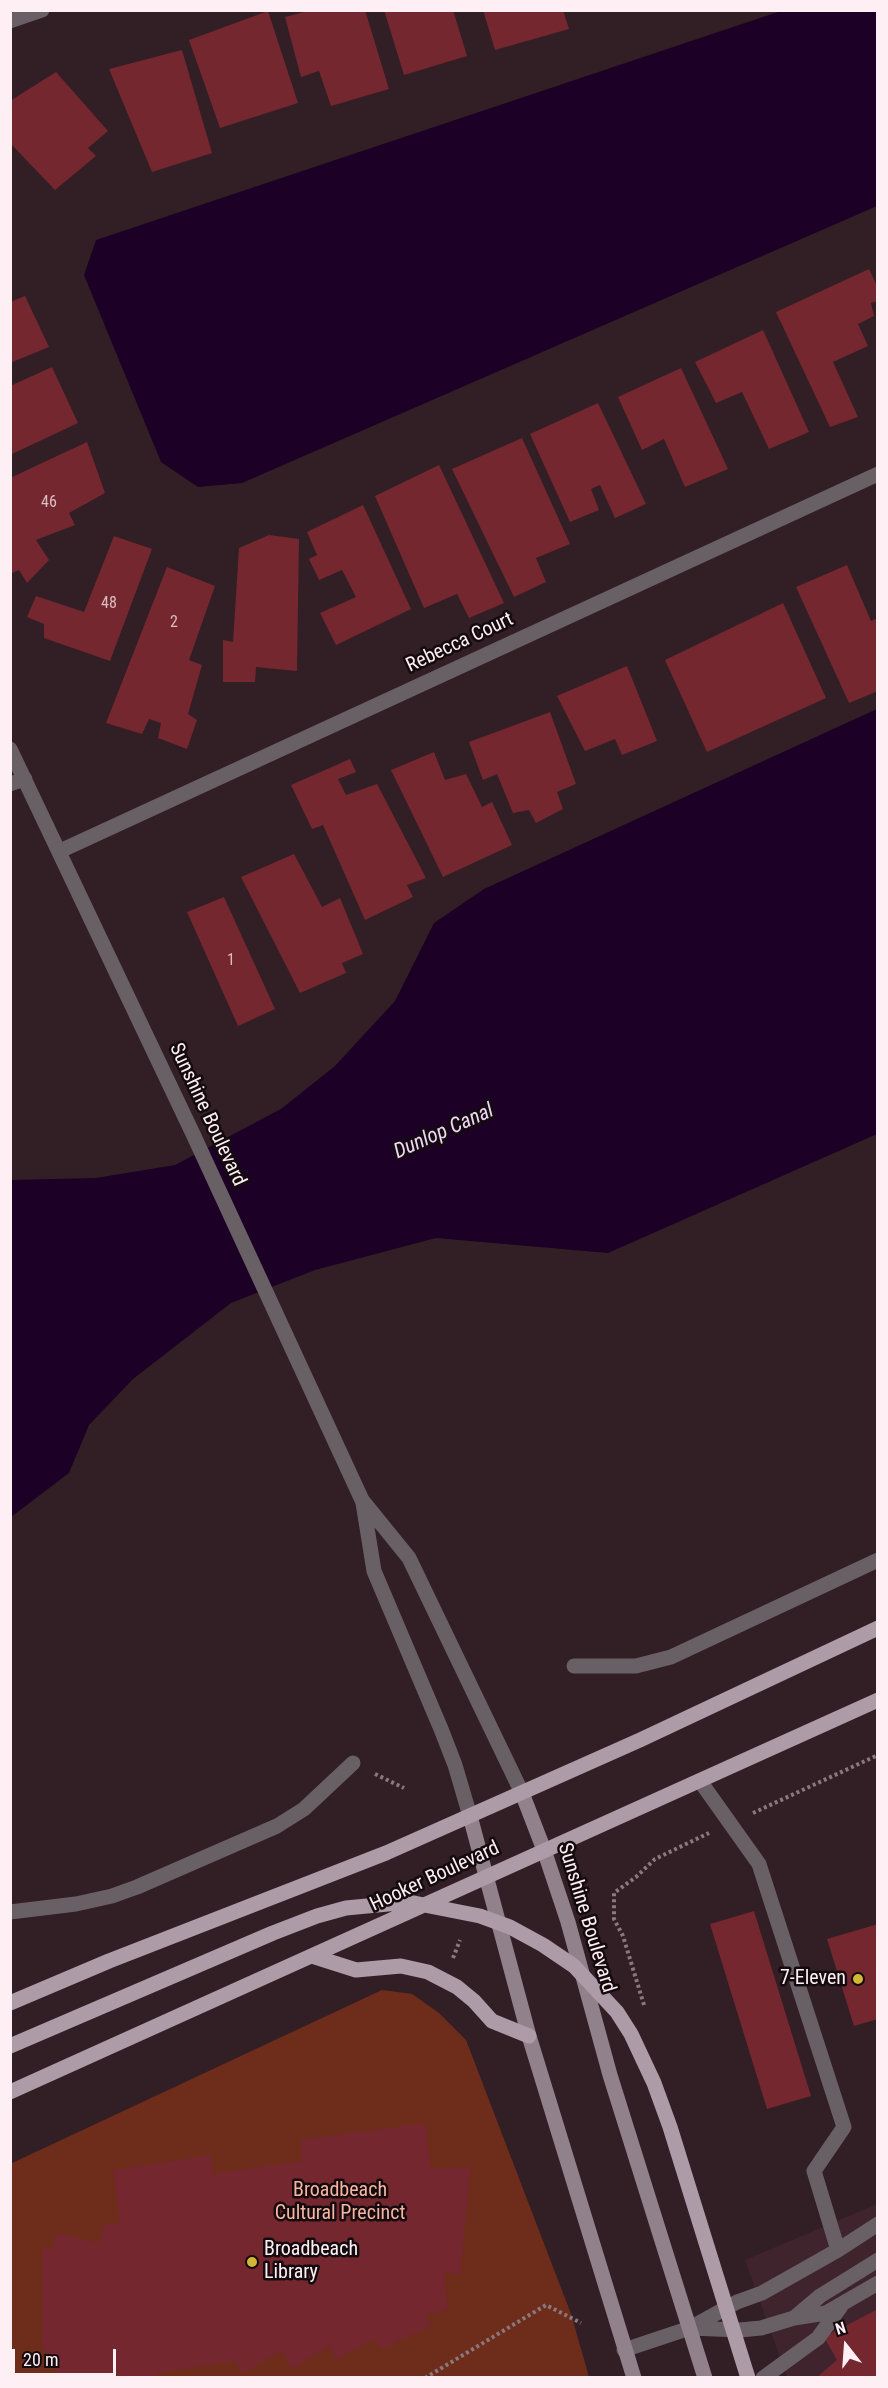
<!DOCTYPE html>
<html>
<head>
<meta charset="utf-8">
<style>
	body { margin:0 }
	#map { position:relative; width:888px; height:2388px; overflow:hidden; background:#321e25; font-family:"Roboto Condensed",sans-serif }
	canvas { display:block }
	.frame { position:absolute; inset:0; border:12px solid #feeff4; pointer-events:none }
	.north { position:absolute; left:816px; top:2316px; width:60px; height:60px; -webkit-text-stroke:4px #140b0e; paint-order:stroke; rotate:343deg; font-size:16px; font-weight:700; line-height:24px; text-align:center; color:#feeff4 }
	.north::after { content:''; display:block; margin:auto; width:21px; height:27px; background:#feeff4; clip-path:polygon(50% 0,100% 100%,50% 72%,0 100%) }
	.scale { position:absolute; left:12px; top:2349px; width:104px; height:27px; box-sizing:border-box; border:3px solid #feeff4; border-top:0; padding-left:8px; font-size:18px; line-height:21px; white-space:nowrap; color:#feeff4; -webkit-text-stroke:4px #140b0e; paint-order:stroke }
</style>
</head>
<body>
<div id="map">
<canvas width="888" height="2388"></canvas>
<div class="frame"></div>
<div class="north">N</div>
<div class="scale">20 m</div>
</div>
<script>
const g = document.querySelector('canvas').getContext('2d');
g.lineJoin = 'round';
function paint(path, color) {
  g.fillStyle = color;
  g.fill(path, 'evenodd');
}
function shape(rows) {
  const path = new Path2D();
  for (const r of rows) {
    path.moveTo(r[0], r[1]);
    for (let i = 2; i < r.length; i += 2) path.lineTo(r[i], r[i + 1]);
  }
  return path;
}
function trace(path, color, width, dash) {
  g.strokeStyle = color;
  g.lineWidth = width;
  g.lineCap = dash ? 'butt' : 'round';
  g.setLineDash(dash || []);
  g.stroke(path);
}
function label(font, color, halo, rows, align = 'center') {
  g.font = font + ' "Roboto Condensed",sans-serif';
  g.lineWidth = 5;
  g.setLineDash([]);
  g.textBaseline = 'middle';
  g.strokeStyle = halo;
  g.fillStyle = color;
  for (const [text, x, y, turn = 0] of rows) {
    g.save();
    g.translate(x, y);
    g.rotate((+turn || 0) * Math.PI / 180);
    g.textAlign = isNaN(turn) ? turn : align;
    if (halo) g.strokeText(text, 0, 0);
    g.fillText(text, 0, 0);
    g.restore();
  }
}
paint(shape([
	[877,2204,877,2377,787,2377,745,2260]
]), '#3f242d');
paint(shape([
	[382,1990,412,1994,439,2013,466,2040,571,2314,589,2377,11,2377,10,2164]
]), '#6e2d1a');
paint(shape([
	[784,10,877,11,877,206,242,483,198,487,161,462,84,275,96,240],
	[877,709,877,1134,608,1253,436,1238,315,1270,231,1303,133,1379,89,1425,69,1473,11,1517,11,1180,96,1178,175,1165,281,1109,335,1066,395,1001,434,923,484,889]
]), '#1d0025');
paint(shape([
	[312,10,365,10,389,89,331,106,319,71,301,77,285,17],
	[384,10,453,10,467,56,404,75],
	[483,10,563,10,569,29,495,50],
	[268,11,298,103,220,128,189,40],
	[182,50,212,153,152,172,109,69],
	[56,72,108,131,88,148,96,156,55,190,10,143,10,101],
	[869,269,878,288,878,301,871,303,874,316,858,324,868,346,833,362,858,417,830,427,776,312],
	[25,296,49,347,10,363,10,302],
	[763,330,809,432,769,449,742,392,716,403,695,362],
	[52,367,78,423,10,455,10,386],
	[681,368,728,469,685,487,664,439,642,450,618,397],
	[598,403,646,504,615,518,600,485,591,489,599,510,570,522,530,434],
	[522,438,570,544,536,558,546,582,514,597,452,469],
	[87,442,105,493,69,513,75,525,36,540,49,560,27,583,19,570,10,574,10,478],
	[439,465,504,603,469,618,457,594,424,608,375,496],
	[363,505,411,609,336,645,320,613,356,597,342,570,319,580,309,559,317,555,307,532],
	[269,535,299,539,297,671,256,667,255,682,223,682,223,640,233,642,239,548],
	[114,536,152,549,110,661,44,638,44,624,27,617,36,596,84,612],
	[847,565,871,621,878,618,878,691,849,703,796,587],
	[167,567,215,586,189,660,202,665,188,714,197,720,187,749,158,738,161,723,149,719,142,734,106,723],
	[783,603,826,698,707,752,665,660],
	[627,666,657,741,622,755,615,739,585,751,557,696],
	[550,712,576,784,557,792,563,809,536,823,529,810,513,813,497,774,483,780,469,742],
	[434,752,445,780,466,774,482,807,492,802,512,845,443,877,391,770],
	[350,759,356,772,338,779,346,795,377,784,426,878,407,885,413,897,365,920,323,825,312,829,291,785],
	[294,854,322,907,340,898,363,954,342,963,346,973,300,993,241,877],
	[224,897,275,1009,238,1026,187,912],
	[754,1911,811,2096,767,2109,710,1924],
	[878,1924,878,2019,854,2026,827,1939],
	[425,2123,431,2169,471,2167,460,2275,444,2273,448,2309,425,2316,432,2326,382,2349,373,2339,337,2360,329,2346,292,2369,282,2351,243,2373,235,2361,157,2373,156,2378,54,2378,57,2358,42,2350,42,2247,51,2250,57,2233,99,2243,105,2223,120,2224,113,2170,212,2155,213,2174,302,2161,300,2140],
	[878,2309,878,2378,816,2378,837,2360,824,2337]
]), '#74272f');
trace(shape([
	[375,1774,404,1788],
	[753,1813,878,1755],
	[453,1958,460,1940],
	[644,2005,623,1936,614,1919,614,1893,636,1877,655,1859,709,1833],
	[425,2378,546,2305,581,2323]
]), '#8a787e', 4, [3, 3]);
trace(shape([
	[700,1781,759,1864,844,2127,814,2171,838,2250],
	[794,2318,820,2296,878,2260],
	[690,2328,740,2330,761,2328,794,2318,826,2313,878,2283],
	[624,2350,690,2328,737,2302,762,2293,838,2250,878,2224],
	[763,2378,818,2338,841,2306]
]), '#696066', 15);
trace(shape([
	[10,21,42,10],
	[10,749,193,1134,362,1500,409,1558,522,1793],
	[10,784,25,779],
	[60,851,878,474],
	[363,1503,374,1571,441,1729,455,1765,470,1816],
	[574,1666,636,1666,671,1657,878,1560],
	[10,1912,76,1904,112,1896,137,1887,277,1826,304,1809,353,1763]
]), '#696066', 15);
trace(shape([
	[522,1793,544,1850,568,1922,610,2075,705,2378],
	[470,1816,529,2036,634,2378]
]), '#90818b', 15);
trace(shape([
	[312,1956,356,1970,401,1966,428,1972,457,1987,474,2001,492,2021,529,2036],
	[10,2003,109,1961,386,1853,640,1740,878,1628],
	[10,2046,273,1933,317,1916,346,1908,409,1902,480,1916,510,1927,543,1945,574,1966,617,2012,631,2034,654,2083,670,2127,748,2378],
	[10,2092,878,1700]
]), '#ae9ba8', 15);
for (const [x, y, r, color] of [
	[858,1979,6,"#d3b635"],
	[252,2262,6,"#d3b635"]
]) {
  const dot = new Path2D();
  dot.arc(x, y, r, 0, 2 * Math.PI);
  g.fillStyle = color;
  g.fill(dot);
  trace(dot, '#140b0e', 2);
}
label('16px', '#dcbdc3', null, [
	["46",49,503],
	["48",109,604],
	["2",174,623],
	["1",231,961]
]);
label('20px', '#feeff4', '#140b0e', [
	["Rebecca Court",460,643,-25],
	["Sunshine Boulevard",207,1115,65],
	["Hooker Boulevard",435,1877,-25],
	["Sunshine Boulevard",586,1918,73]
]);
label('20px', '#feeff4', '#140b0e', [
	["7-Eleven",846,1979],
	["Broadbeach",264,2250,"left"],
	["Library",264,2273,"left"]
], 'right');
label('20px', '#f7b5a1', '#140b0e', [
	["Broadbeach",340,2191],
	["Cultural Precinct",340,2214]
]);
label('italic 21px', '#f1d6f9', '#140b0e', [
	["Dunlop Canal",444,1132,-24]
]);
</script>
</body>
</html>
